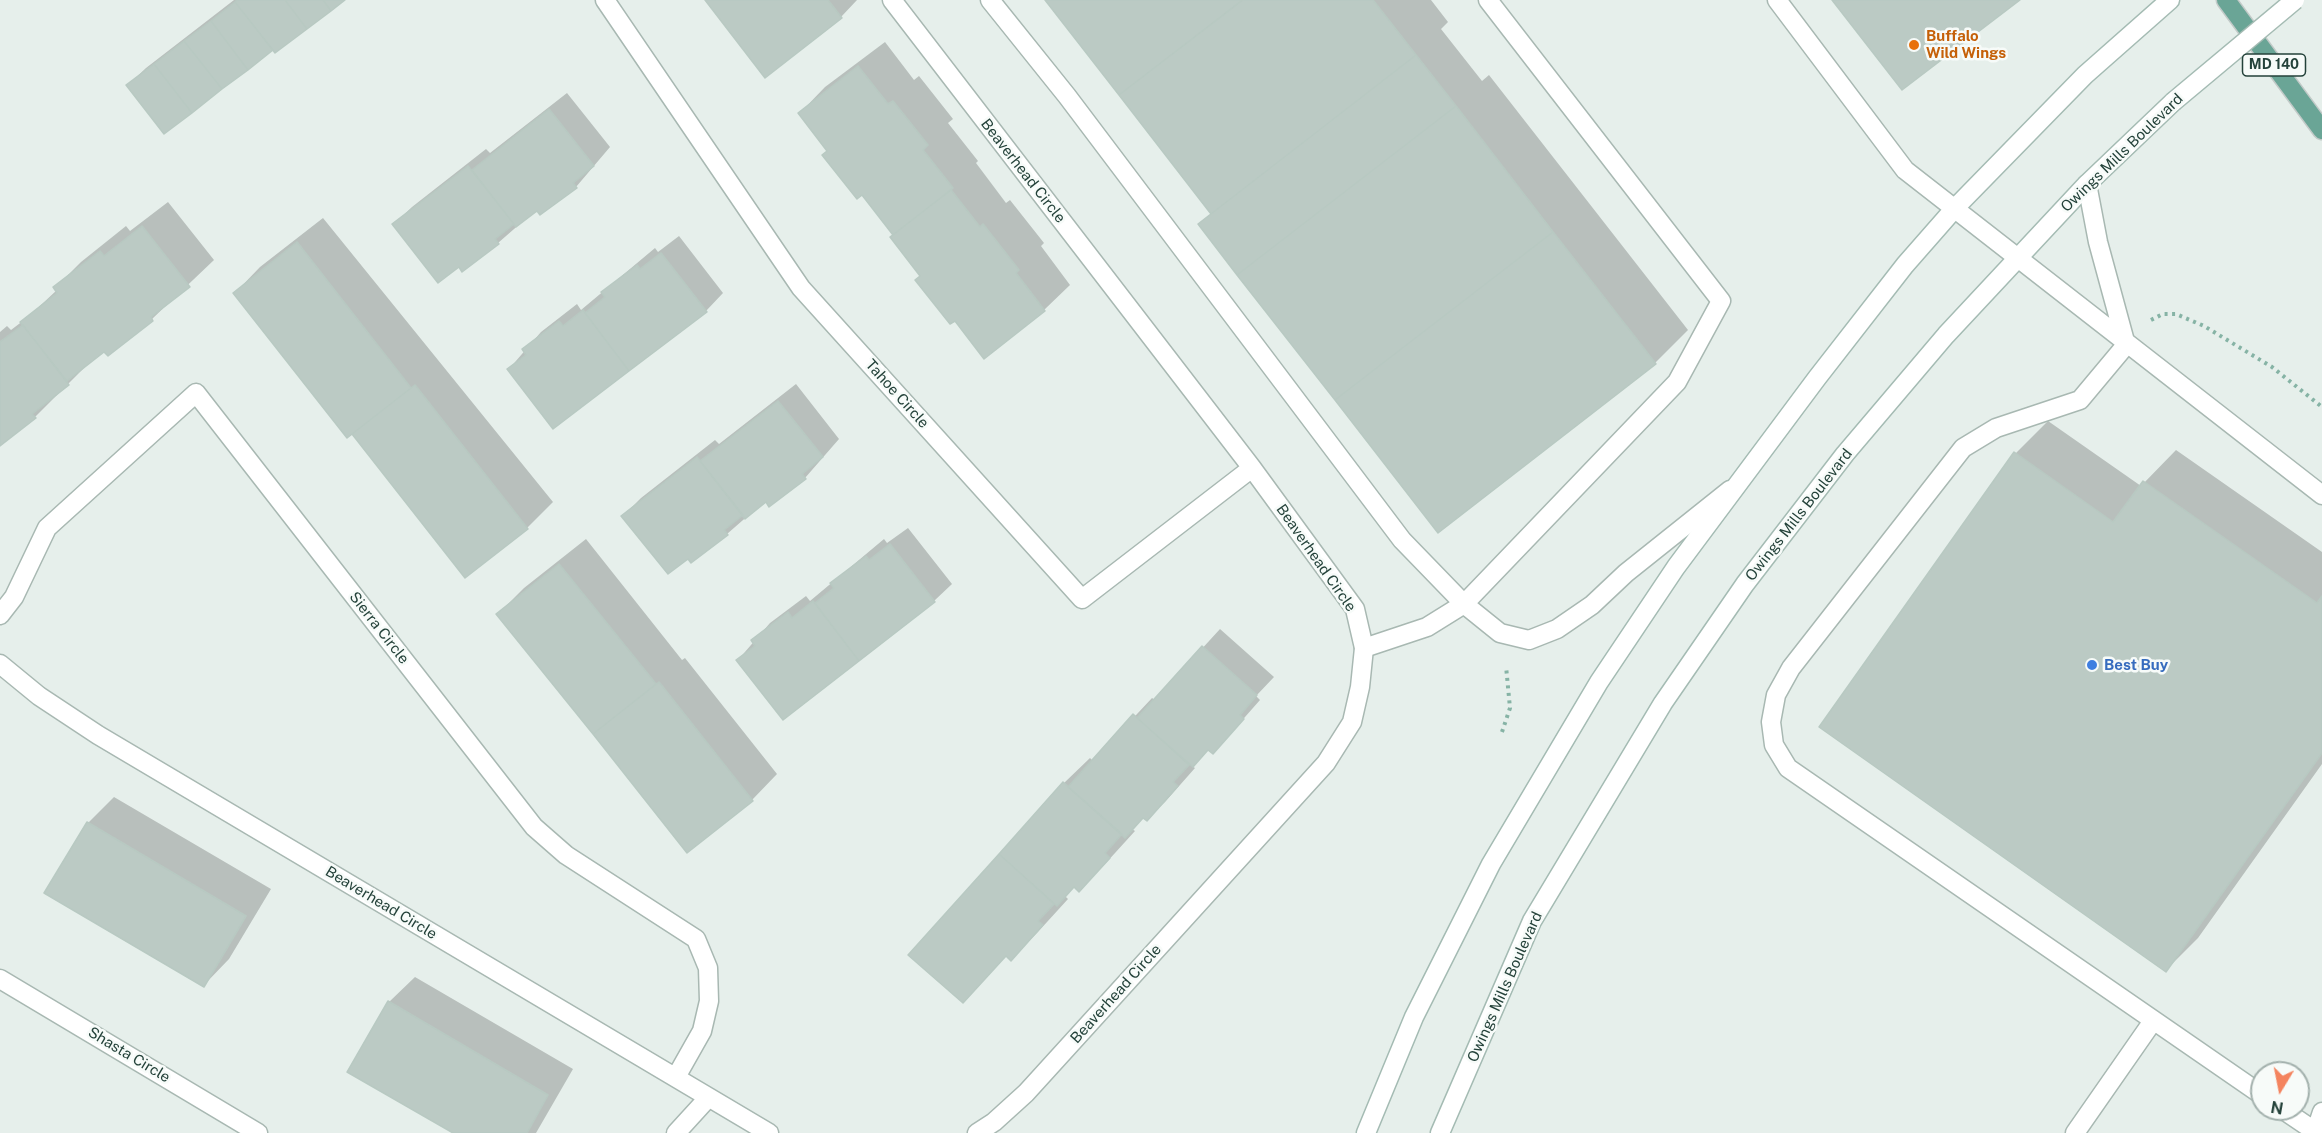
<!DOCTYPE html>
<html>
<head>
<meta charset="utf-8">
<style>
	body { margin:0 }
	#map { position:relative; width:2322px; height:1133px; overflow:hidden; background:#e6efeb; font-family:"Public Sans",sans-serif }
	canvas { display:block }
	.north { position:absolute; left:2250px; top:1061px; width:60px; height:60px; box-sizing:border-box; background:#f7fbf9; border:2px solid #a3b1ad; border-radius:50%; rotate:190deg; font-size:16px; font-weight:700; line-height:24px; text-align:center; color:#24423a }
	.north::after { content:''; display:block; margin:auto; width:21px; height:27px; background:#f4845f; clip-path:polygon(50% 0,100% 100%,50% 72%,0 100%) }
</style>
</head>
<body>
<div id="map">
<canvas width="2322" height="1133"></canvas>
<div class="north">N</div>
</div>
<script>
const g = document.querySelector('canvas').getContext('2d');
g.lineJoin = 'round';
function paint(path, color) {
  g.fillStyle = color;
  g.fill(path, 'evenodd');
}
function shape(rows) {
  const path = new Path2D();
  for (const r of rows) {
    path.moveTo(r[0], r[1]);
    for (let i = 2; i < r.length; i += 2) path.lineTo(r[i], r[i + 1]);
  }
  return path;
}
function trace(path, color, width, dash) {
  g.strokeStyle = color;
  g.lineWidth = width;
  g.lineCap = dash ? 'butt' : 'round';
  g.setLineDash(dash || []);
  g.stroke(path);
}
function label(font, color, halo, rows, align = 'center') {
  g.font = font + ' "Public Sans",sans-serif';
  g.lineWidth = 5;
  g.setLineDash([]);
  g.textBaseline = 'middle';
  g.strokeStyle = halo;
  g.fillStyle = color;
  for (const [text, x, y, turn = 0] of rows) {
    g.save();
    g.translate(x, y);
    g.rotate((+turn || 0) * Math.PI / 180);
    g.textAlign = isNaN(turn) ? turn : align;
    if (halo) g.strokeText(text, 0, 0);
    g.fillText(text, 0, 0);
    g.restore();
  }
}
paint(shape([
	[234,0,343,0,273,48,128,85,146,68],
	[707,0,857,0,841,17],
	[1046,0,1431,0,1448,22,1441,29,1482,81,1489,75,1688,330,1655,363,1438,531,1200,225,1212,213],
	[885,42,914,80,919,76,953,119,948,123,978,161,976,163,1006,203,1010,200,1044,243,1041,246,1070,285,1044,310,922,276,894,235,800,113,825,87],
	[567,93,610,147,576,187,541,213,537,209,498,243,459,265,394,224,412,207,486,149,490,153],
	[168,202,214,260,152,319,108,354,105,350,94,358,35,417,0,444,0,332,7,326,11,330,28,317,57,290,55,288,81,262,126,226,130,231],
	[323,218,553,502,527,528,352,432,235,293,260,267],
	[679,236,723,293,706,311,509,369,541,332,577,304,581,310,655,248,658,252],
	[796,384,839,439,805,478,766,500,727,534,623,516,641,498,715,440,719,444],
	[2048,421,2141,486,2176,450,2322,552,2322,764,2198,938,2166,970,2016,453],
	[908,528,952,584,934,601,783,718,738,660,770,623,806,596,810,601,884,539,887,543],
	[586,539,682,660,685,658,777,774,752,800,687,851,498,614,524,588],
	[1220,629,1274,677,1256,696,1260,700,1230,734,1209,749,1192,766,1195,768,1165,802,1147,819,1144,817,1132,829,1135,831,1105,864,1079,890,1075,886,1065,896,1068,899,1037,933,1011,959,1007,955,963,1001,910,955,1064,783,1090,758,1093,761,1152,698,1155,700],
	[114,797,271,889,229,959,204,985,88,823],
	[415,977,573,1069,536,1133,456,1133,389,1002]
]), '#0003');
const building = shape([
	[237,0,285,0,307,29,275,53,235,2,237,0],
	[285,0,323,0,331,11,307,29,285,0],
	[323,0,345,0,331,11,323,0],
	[705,0,828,0,842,18,765,78,705,0],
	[1045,0,1240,0,1241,1,1119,95,1045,0],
	[1243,0,1373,0,1416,55,1211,214,1119,95,1243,0],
	[1832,0,2020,0,1902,90,1832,0],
	[235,2,273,50,248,70,211,21,235,2],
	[211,21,248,70,222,89,184,41,211,21],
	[184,41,222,89,192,113,154,64,184,41],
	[1416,55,1456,106,1237,275,1198,224,1416,55],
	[154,64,192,113,164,134,126,85,154,64],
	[858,66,888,104,893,101,928,145,923,150,953,188,893,235,862,195,857,199,822,155,827,151,798,113,858,66],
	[1456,106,1553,232,1335,400,1237,275,1456,106],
	[549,109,594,166,573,183,577,188,540,215,537,211,516,227,472,170,549,109],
	[468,166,514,224,495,239,499,244,462,272,459,267,438,283,392,224,468,166],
	[951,190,980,227,983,224,1019,270,1016,273,1045,311,984,359,955,321,950,324,915,280,920,276,890,237,951,190],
	[142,226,190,287,151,317,153,321,108,356,104,352,67,381,20,322,57,293,53,287,100,251,104,256,142,226],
	[1553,232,1656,364,1438,533,1335,400,1553,232],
	[297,242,411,388,347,438,233,293,297,242],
	[661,253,707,312,629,371,585,313,605,297,601,292,637,265,640,269,661,253],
	[583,310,629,371,553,429,507,369,526,355,522,349,559,321,563,326,583,310],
	[23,325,69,385,32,414,36,418,0,446,0,342,23,325],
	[415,385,528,529,465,578,352,434,415,385],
	[778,401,823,457,802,474,806,479,769,507,766,502,745,519,700,461,778,401],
	[2014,452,2113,522,2143,481,2317,603,2322,596,2322,753,2166,972,1819,727,2014,452],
	[697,457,743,515,724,530,728,535,691,563,688,559,668,574,621,516,697,457],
	[890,544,935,602,859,661,815,603,834,588,830,583,866,556,869,560,890,544],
	[559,564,656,684,593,734,496,614,559,564],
	[813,601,859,661,783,720,736,660,755,646,751,640,788,612,792,618,813,601],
	[1202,646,1257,695,1240,715,1244,719,1213,754,1208,750,1193,767,1137,718,1202,646],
	[659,682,753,801,687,853,593,734,659,682],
	[1133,714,1189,765,1173,782,1178,786,1147,821,1143,818,1125,838,1068,787,1133,714],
	[1063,782,1122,834,1105,853,1110,858,1079,892,1074,887,1057,906,999,854,1063,782],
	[87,822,246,916,204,987,44,893,87,822],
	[999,854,1054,904,1038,921,1043,925,1011,961,1006,956,963,1003,908,955,999,854],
	[388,1001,548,1095,527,1133,453,1133,347,1072,388,1001]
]);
paint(building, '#bbcac4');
trace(building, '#b8c9c2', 1.5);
const lane = shape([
	[990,0,1067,96,1402,540,1464,604,1500,633,1529,640,1557,629,1592,605,1626,573,1730,490],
	[1777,0,1905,170,2322,495],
	[2087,184,2098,242,2126,345],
	[2126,345,2080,400,1996,428,1963,448,1791,668,1776,695,1771,722,1774,745,1788,768,2262,1095],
	[1364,648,1427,627,1464,604,1677,382,1721,301,1488,0],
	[2282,1109,2316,1132],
	[2075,1133,2153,1021],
	[2315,1133,2322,1112]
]);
const street = shape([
	[605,0,801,288,1082,599,1252,468],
	[892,0,1252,468,1355,609,1364,648,1360,687,1352,722,1326,763,1026,1093,994,1122,977,1133],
	[0,615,14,597,47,528,196,393,534,827,566,855,696,939,708,968,709,1001,702,1031,676,1077],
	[0,664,39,696,98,735,769,1133],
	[0,979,258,1133],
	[676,1133,708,1098]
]);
const secondary = shape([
	[1366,1133,1414,1017,1491,864,1599,682,1676,567,1817,378,1905,265,1955,208,2085,75,2170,0],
	[1440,1133,1532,921,1663,703,1745,584,1845,454,1946,335,2087,184,2173,102]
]);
const primary = shape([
	[2226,0,2322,130]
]);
trace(lane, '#a8b8b2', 21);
trace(street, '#a8b8b2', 21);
trace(secondary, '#a4bbb3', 21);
trace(primary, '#c2cac8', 21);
trace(shape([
	[2151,320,2163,314,2176,314,2204,326,2272,367,2322,407],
	[1502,732,1510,708,1506,666]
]), '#86b3a5', 4, [3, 4.5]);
trace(lane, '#fff', 18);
trace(street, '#fff', 18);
trace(secondary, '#fff', 18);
trace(primary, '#6aa596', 18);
const secondaryBridge = shape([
	[2173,102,2295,0]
]);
trace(secondaryBridge, '#a4bbb3', 21, []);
trace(secondaryBridge, '#fff', 18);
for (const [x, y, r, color] of [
	[1914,45,6,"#e8710a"],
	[2092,665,6,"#3f7fe0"]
]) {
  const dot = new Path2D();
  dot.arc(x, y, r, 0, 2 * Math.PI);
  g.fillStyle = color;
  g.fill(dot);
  trace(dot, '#f7fbf9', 2);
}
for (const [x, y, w] of [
	[2274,65,63]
]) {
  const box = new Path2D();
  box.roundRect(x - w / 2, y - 11, w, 22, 4.5);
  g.fillStyle = '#f7fbf9';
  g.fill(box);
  trace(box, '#24423a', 1.5);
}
label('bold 14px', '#24423a', null, [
	["MD 140",2274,65]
]);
label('bold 15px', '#c56008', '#f7fbf9', [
	["Buffalo",1926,36],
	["Wild Wings",1926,53]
], 'left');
label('15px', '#24423a', '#f7fbf9', [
	["Owings Mills Boulevard",2122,153,-44],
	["Beaverhead Circle",1023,171,52],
	["Tahoe Circle",897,394,48],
	["Owings Mills Boulevard",1799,515,-52],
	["Beaverhead Circle",1316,558,55],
	["Sierra Circle",379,628,52],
	["Beaverhead Circle",381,903,31],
	["Owings Mills Boulevard",1505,987,-66],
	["Beaverhead Circle",1116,994,-48],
	["Shasta Circle",129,1055,31]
]);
label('bold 15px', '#366cbe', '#f7fbf9', [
	["Best Buy",2104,665]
], 'left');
</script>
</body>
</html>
